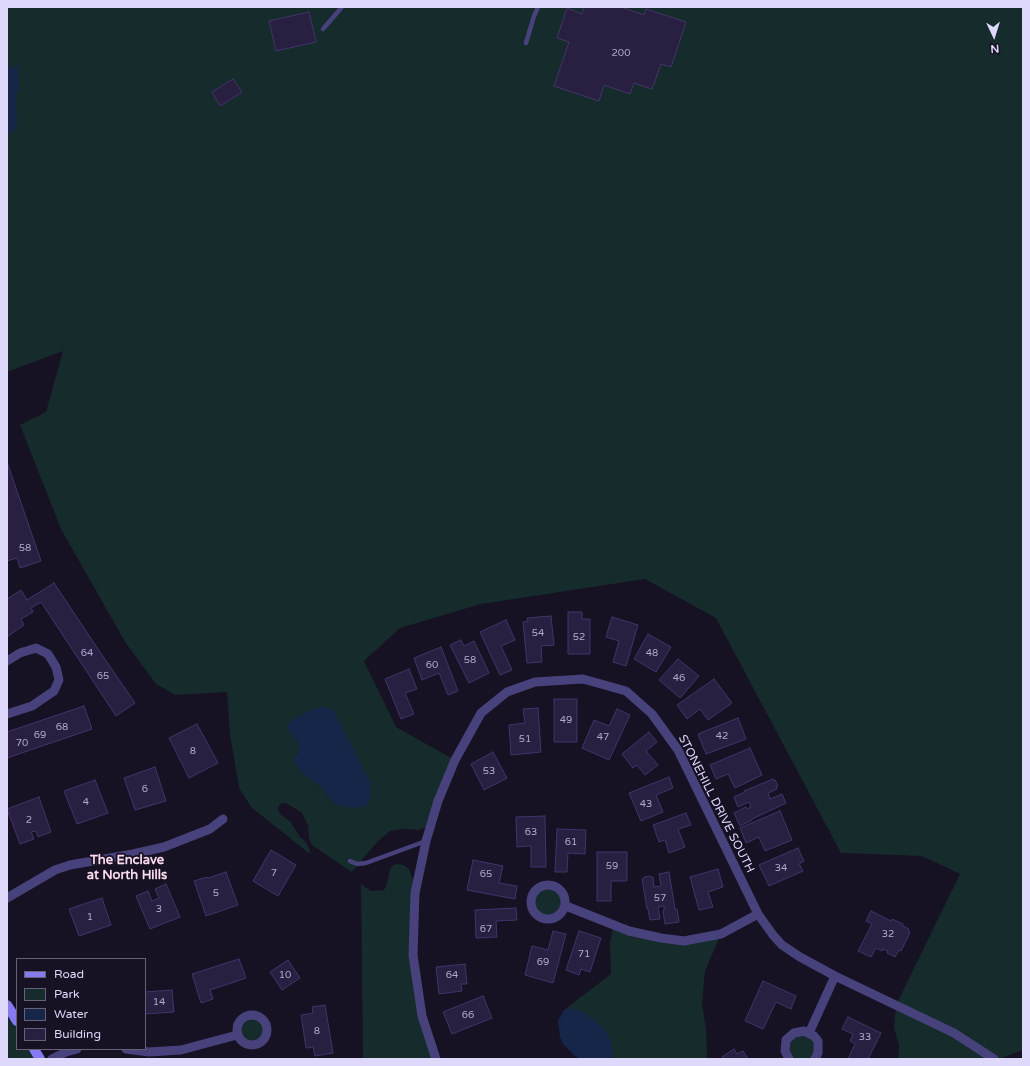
<!DOCTYPE html>
<html>
<head>
<meta charset="utf-8">
<style>
	body { margin:0 }
	#map { position:relative; width:1030px; height:1066px; overflow:hidden; background:#161123; font-family:"Varela Round",sans-serif }
	canvas { display:block }
	.frame { position:absolute; inset:0; border:8px solid #ded8fa; pointer-events:none }
	.legend { position:absolute; left:16px; top:958px; width:130px; height:92px; box-sizing:border-box; background:#161123; border:1px solid #666179; margin:0; padding:5px 7px; list-style:none; font-size:12px; color:#ded8fa }
	.legend li { display:flex; align-items:center; gap:8px; height:20px }
	.legend b { width:20px; border:1px solid #666179 }
	.north { position:absolute; left:974px; top:16px; width:40px; height:40px; -webkit-text-stroke:3px #161123; paint-order:stroke; rotate:176deg; font-size:11px; font-weight:700; line-height:16px; text-align:center; color:#ded8fa }
	.north::after { content:''; display:block; margin:auto; width:14px; height:18px; background:#ded8fa; clip-path:polygon(50% 0,100% 100%,50% 72%,0 100%) }
</style>
</head>
<body>
<div id="map">
<canvas width="1030" height="1066"></canvas>
<div class="frame"></div>
<ul class="legend">
<li><b style="height:5px;background:#867aef"></b>Road</li>
<li><b style="height:11px;background:#152b2c"></b>Park</li>
<li><b style="height:11px;background:#162648"></b>Water</li>
<li><b style="height:11px;background:#291f41"></b>Building</li>
</ul>
<div class="north">N</div>
</div>
<script>
const g = document.querySelector('canvas').getContext('2d');
g.lineJoin = 'round';
function paint(path, color) {
  g.fillStyle = color;
  g.fill(path, 'evenodd');
}
function shape(rows) {
  const path = new Path2D();
  for (const r of rows) {
    if (r.length === 3) {
      path.moveTo(r[0] + r[2], r[1]);
      path.arc(r[0], r[1], r[2], 0, 2 * Math.PI);
      continue;
    }
    path.moveTo(r[0], r[1]);
    for (let i = 2; i < r.length; i += 2) path.lineTo(r[i], r[i + 1]);
  }
  return path;
}
function trace(path, color, width, dash) {
  g.strokeStyle = color;
  g.lineWidth = width;
  g.lineCap = dash ? 'butt' : 'round';
  g.setLineDash(dash || []);
  g.stroke(path);
}
function label(font, color, halo, rows, align = 'center') {
  g.font = font + ' "Varela Round",sans-serif';
  g.lineWidth = 3.5;
  g.setLineDash([]);
  g.textBaseline = 'middle';
  g.strokeStyle = halo;
  g.fillStyle = color;
  for (const [text, x, y, turn = 0] of rows) {
    g.save();
    g.translate(x, y);
    g.rotate((+turn || 0) * Math.PI / 180);
    g.textAlign = isNaN(turn) ? turn : align;
    if (halo) g.strokeText(text, 0, 0);
    g.fillText(text, 0, 0);
    g.restore();
  }
}
paint(shape([
	[7,7,1023,7,1023,1050,1000,1059,898,1059,899,1045,894,1028,896,1005,960,874,922,856,841,853,716,618,645,579,481,604,400,628,364,661,396,727,455,760,429,826,418,830,404,829,390,831,377,842,352,872,312,845,309,838,308,825,302,813,286,803,280,804,278,808,280,814,290,821,300,837,304,840,309,848,310,854,252,808,239,788,230,735,227,692,175,695,156,684,125,642,61,529,20,425,46,412,63,351,7,372],
	[313,709,336,805,319,785,303,774,295,756,299,752,299,744,292,736,294,719],
	[395,864,404,865,409,869,414,883,413,955,422,1016,436,1059,363,1059,361,884,371,891,384,890,387,884,390,869,392,866],
	[548,902,17],
	[614,924,661,938,721,934,705,971,702,1003,706,1029,707,1059,612,1059,613,1054,569,1008,564,1010,611,974,610,942],
	[7,1005,17,1021,17,1049,34,1049,40,1059,7,1059],
	[252,1030,15],
	[794,1033,814,1036,815,1059,789,1059,786,1040]
]), '#152b2c');
paint(shape([
	[18,65,19,85,16,95,17,126,13,132,7,135,7,69],
	[322,707,333,709,370,782,371,797,366,806,357,808,336,805,319,785,303,774,294,763,295,756,299,752,299,744,292,736,288,727,289,723,294,719,313,709],
	[569,1008,581,1011,595,1021,603,1028,609,1037,612,1045,613,1054,612,1059,580,1059,574,1055,563,1044,560,1037,558,1021,564,1010]
]), '#162648');
const building = shape([
	[584,7,621,7,644,15,646,9,686,22,671,67,661,64,652,89,634,83,630,94,604,85,599,101,554,86,569,42,557,38,567,8,582,14,584,7],
	[309,12,316,42,276,51,269,21,309,12],
	[233,79,242,92,220,106,212,92,233,79],
	[7,462,41,561,20,568,17,558,7,561,7,462],
	[54,583,98,649,135,703,116,716,41,602,31,608,33,612,21,619,24,625,7,637,7,599,21,590,27,600,54,583],
	[568,612,582,612,582,619,590,619,590,654,568,654,568,612],
	[551,616,554,645,541,646,542,662,527,663,523,622,528,621,527,618,551,616],
	[612,617,638,625,626,666,613,662,619,641,606,637,612,617],
	[506,620,515,640,501,646,512,670,500,675,480,632,506,620],
	[648,634,671,647,656,672,634,659,648,634],
	[461,640,464,646,474,641,489,673,469,683,450,645,461,640],
	[441,647,458,691,448,695,439,673,422,680,414,658,441,647],
	[678,659,699,676,680,698,659,680,678,659],
	[409,669,417,689,405,693,414,714,401,719,385,679,409,669],
	[714,679,732,703,708,720,700,709,687,719,677,705,714,679],
	[554,699,577,699,577,742,554,742,554,699],
	[84,706,92,729,7,758,7,732,84,706],
	[538,708,541,752,511,755,509,725,525,723,523,709,538,708],
	[617,709,630,715,609,760,582,748,594,720,609,726,617,709],
	[738,718,746,739,706,754,698,734,738,718],
	[197,724,218,763,189,778,169,738,197,724],
	[649,732,657,742,646,751,658,765,645,775,637,765,633,768,622,754,649,732],
	[750,748,762,775,735,788,728,774,716,779,710,765,750,748],
	[493,752,507,778,484,790,471,764,493,752],
	[155,767,166,801,135,810,124,778,155,767],
	[669,777,673,788,656,795,663,812,641,821,629,793,669,777],
	[773,779,774,781,775,780,778,786,776,787,777,789,768,793,770,799,782,794,786,803,752,819,752,820,740,826,734,813,746,807,747,809,751,807,749,802,738,807,734,797,745,792,744,791,773,779],
	[95,780,108,813,77,824,64,791,95,780],
	[39,797,51,832,38,837,36,831,31,832,34,839,20,844,7,809,39,797],
	[780,811,792,840,765,851,759,837,746,843,740,828,780,811],
	[686,813,691,825,678,829,685,847,669,853,665,840,659,842,653,825,686,813],
	[545,816,546,867,531,867,531,846,517,847,516,817,545,816],
	[557,829,586,830,585,854,568,853,567,872,555,872,557,829],
	[798,848,804,861,799,864,803,871,769,886,759,865,798,848],
	[271,850,296,865,278,896,253,881,271,850],
	[597,852,627,852,627,881,611,881,611,901,597,901,597,852],
	[473,860,503,866,499,883,517,886,515,899,467,890,473,860],
	[718,869,723,887,708,892,713,907,699,910,690,877,718,869],
	[226,872,238,905,206,916,194,881,207,877,208,878,226,872],
	[669,872,675,909,677,909,679,922,665,924,663,911,664,911,664,906,658,907,660,919,650,920,648,909,647,909,642,879,644,878,644,877,650,876,651,877,653,877,654,887,661,886,659,874,669,872],
	[166,884,180,917,150,929,136,896,148,891,152,901,159,898,155,889,166,884],
	[102,898,111,925,79,936,69,909,102,898],
	[516,908,517,920,496,921,497,937,476,938,475,910,516,908],
	[871,911,891,921,892,919,903,924,903,926,909,929,908,931,910,932,908,937,901,951,899,950,895,957,887,953,888,951,883,949,882,951,876,948,871,957,858,951,872,924,866,921,871,911],
	[553,931,566,934,553,983,525,975,532,946,548,950,553,931],
	[579,931,601,938,590,972,581,969,579,975,566,970,579,931],
	[239,959,246,978,210,990,213,999,201,1003,192,974,239,959],
	[288,960,300,978,282,990,270,972,288,960],
	[465,964,467,984,461,984,462,991,439,994,436,967,465,964],
	[763,981,796,996,791,1009,776,1002,763,1029,745,1021,763,981],
	[172,990,174,1012,145,1014,145,992,172,990],
	[483,996,492,1018,452,1034,443,1012,483,996],
	[325,1005,333,1053,315,1056,313,1047,306,1048,301,1015,313,1013,312,1007,325,1005],
	[848,1017,881,1033,868,1059,848,1059,855,1044,850,1041,853,1034,842,1029,848,1017],
	[734,1049,737,1054,743,1051,748,1059,749,1059,724,1059,722,1057,734,1049]
]);
paint(building, '#291f41');
trace(building, '#43346b', 1);
trace(shape([
	[323,29,342,7],
	[526,43,534,16,538,7],
	[350,861,357,864,366,863,426,841]
]), '#48427c', 4.5);
trace(shape([
	[7,661,20,653,36,648,48,654,56,667,59,680,54,691,32,706,7,714],
	[548,902,17],
	[7,898,55,870,70,865,133,854,164,847,210,829,223,819],
	[566,906,629,931,661,938,684,941,721,934,758,914],
	[252,1030,15],
	[809,1033,835,976],
	[126,1049,149,1052,181,1050,237,1035],
	[52,1059,66,1052,77,1049],
	[436,1059,422,1016,413,955,415,893,426,841,438,801,455,760,481,713,507,692,535,682,583,679,626,691,652,714,678,750,758,914,773,935,782,945,800,957,835,976,954,1033,994,1059],
	[789,1059,785,1051,786,1040,794,1033,804,1031,814,1036,818,1041,818,1053,815,1059]
]), '#48427c', 9);
trace(shape([
	[7,1005,17,1021],
	[34,1049,40,1059]
]), '#867aef', 10);
label('10px', '#b1aacc', null, [
	["200",621,53],
	["58",25,548],
	["54",538,633],
	["52",579,637],
	["64",87,653],
	["48",652,653],
	["58",470,660],
	["60",432,665],
	["65",103,676],
	["46",679,678],
	["49",566,720],
	["68",62,727],
	["69",40,735],
	["42",722,736],
	["47",603,737],
	["51",525,739],
	["70",22,743],
	["8",193,751],
	["53",489,771],
	["6",145,789],
	["4",86,802],
	["43",646,804],
	["2",29,820],
	["63",531,832],
	["61",571,842],
	["59",612,866],
	["34",781,868],
	["7",274,873],
	["65",486,874],
	["5",216,893],
	["57",660,898],
	["3",159,909],
	["1",90,917],
	["67",486,929],
	["32",888,934],
	["71",584,954],
	["69",543,962],
	["10",285,975],
	["64",452,975],
	["14",159,1002],
	["66",468,1015],
	["8",317,1031],
	["33",865,1037]
]);
label('12px', '#ded8fa', '#161123', [
	["STONEHILL DRIVE SOUTH",716,804,63]
]);
label('bold 13px', '#fadaec', '#161123', [
	["The Enclave",127,861],
	["at North Hills",127,876]
]);
</script>
</body>
</html>
